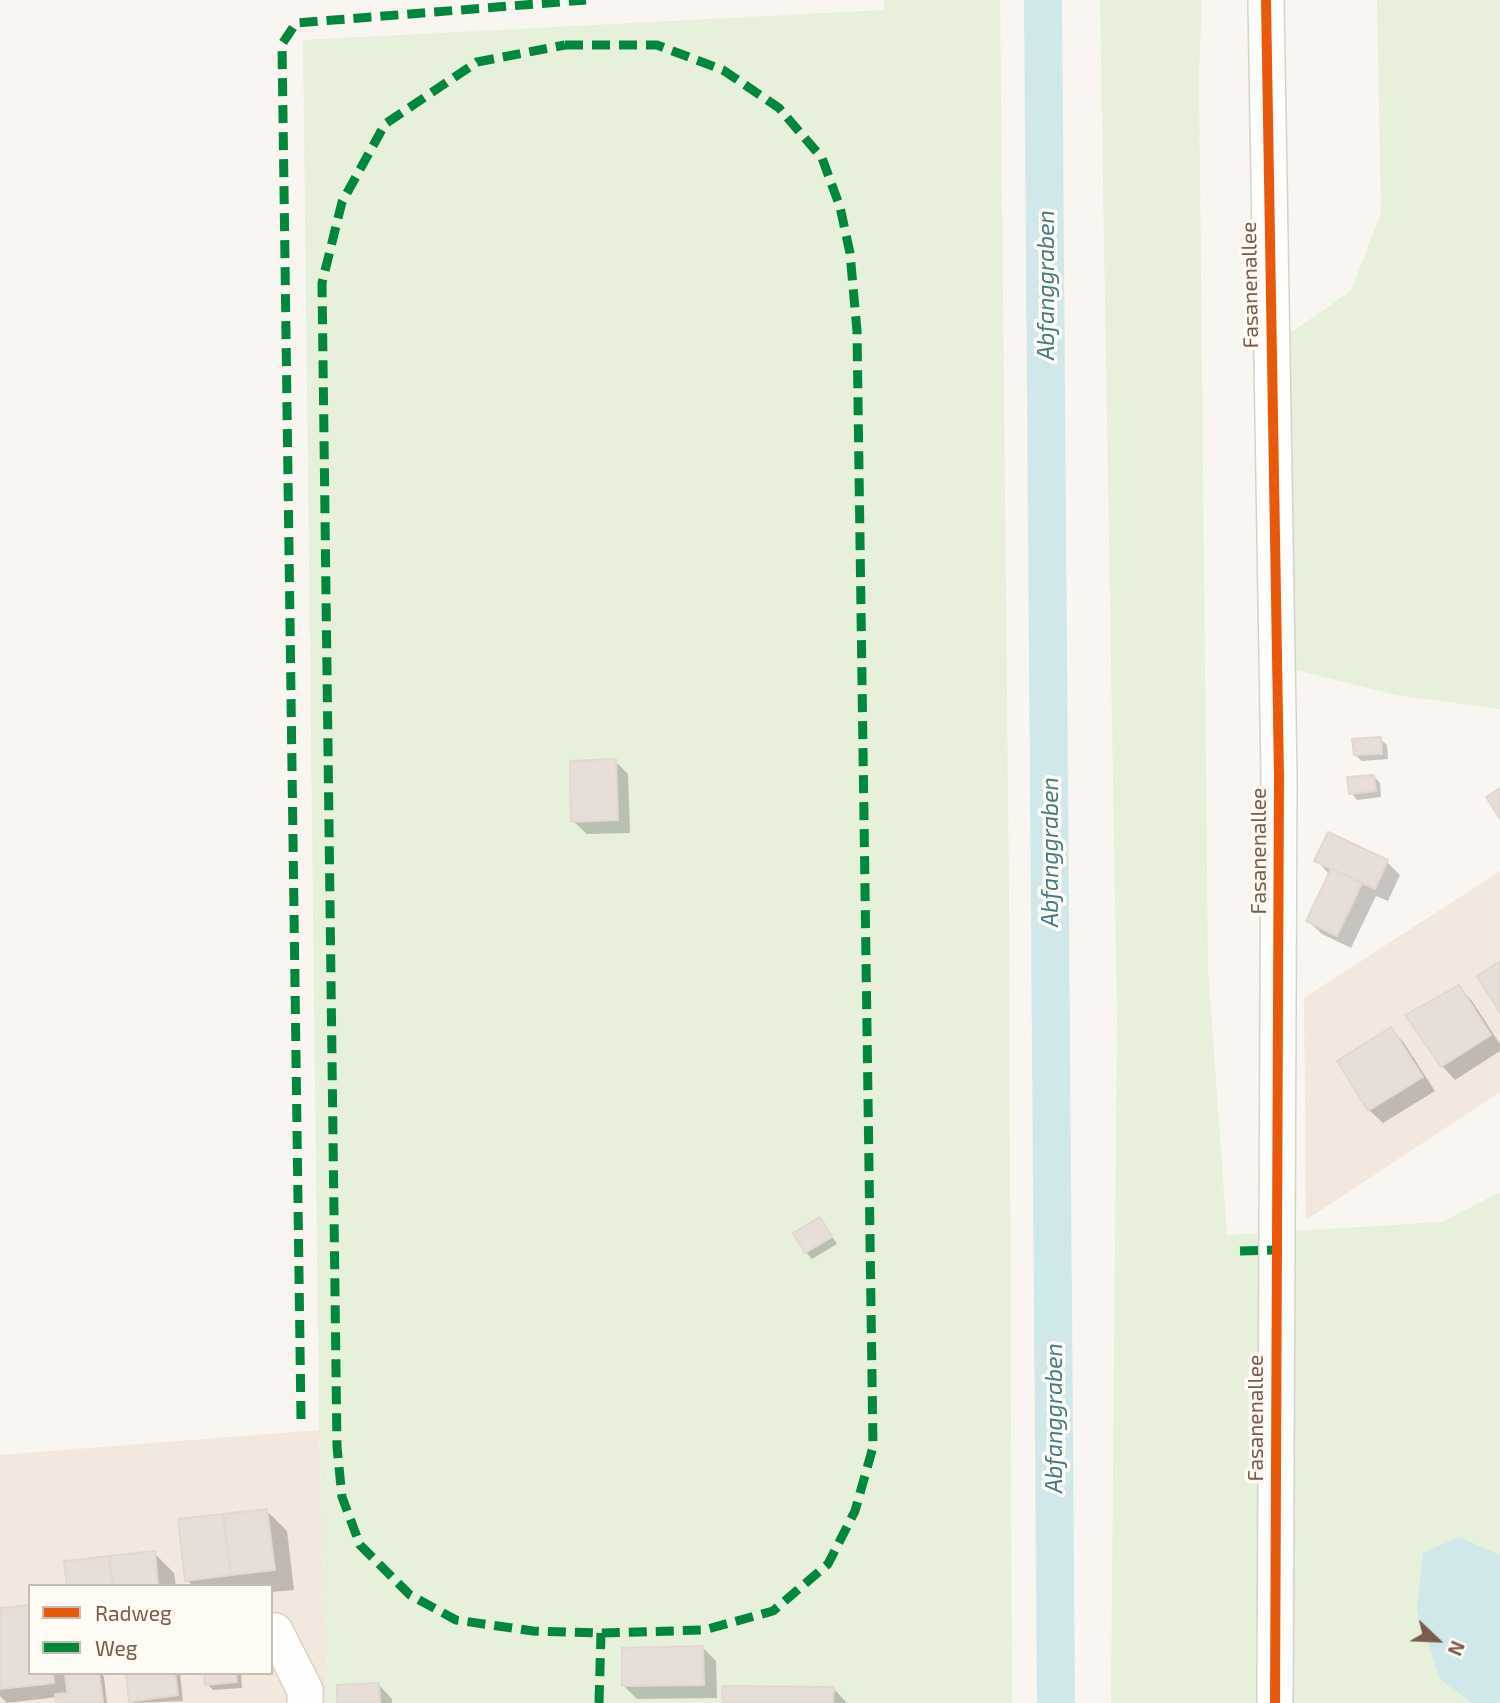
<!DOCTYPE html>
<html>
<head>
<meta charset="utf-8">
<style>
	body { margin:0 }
	#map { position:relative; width:1500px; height:1703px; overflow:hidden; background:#f9f5f0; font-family:"Exo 2",sans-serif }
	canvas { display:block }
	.legend { position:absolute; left:28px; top:1584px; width:245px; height:91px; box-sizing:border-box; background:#fffaf3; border:2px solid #cabbb1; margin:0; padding:9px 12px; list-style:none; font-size:21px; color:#7a5c4d }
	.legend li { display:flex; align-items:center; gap:14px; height:35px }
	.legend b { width:35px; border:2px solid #cabbb1 }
	.north { position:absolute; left:1402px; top:1605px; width:70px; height:70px; -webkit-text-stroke:5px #fffaf3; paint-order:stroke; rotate:113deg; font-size:19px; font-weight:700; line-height:28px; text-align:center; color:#7a5c4d }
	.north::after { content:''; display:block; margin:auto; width:24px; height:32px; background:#7a5c4d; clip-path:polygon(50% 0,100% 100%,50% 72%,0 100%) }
</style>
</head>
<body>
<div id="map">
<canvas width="1500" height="1703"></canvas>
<ul class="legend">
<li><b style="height:9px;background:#e8590c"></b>Radweg</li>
<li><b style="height:9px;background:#00873e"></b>Weg</li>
</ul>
<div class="north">N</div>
</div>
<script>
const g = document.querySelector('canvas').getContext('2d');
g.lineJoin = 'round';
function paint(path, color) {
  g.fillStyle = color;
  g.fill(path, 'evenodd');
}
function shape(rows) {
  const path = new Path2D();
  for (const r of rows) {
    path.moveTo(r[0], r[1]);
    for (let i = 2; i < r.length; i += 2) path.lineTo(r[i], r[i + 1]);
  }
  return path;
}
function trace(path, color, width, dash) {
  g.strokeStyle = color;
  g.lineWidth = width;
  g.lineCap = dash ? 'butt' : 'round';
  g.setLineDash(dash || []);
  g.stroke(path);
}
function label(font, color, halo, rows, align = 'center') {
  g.font = font + ' "Exo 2",sans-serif';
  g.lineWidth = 7;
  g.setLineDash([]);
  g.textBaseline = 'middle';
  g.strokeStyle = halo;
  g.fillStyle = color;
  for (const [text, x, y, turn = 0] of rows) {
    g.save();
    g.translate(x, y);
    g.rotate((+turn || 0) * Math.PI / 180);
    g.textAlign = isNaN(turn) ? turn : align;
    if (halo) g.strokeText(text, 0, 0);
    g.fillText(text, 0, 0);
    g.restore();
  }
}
paint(shape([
	[1500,871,1500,1092,1306,1220,1304,998],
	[319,1430,328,1703,0,1703,0,1455],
	[30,1586,271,1586,271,1673,30,1673]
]), '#f2e8de');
paint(shape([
	[884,0,1000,0,1009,894,1012,1703,328,1703,319,1430,303,40,884,10],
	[1100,0,1202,0,1199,74,1208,968,1227,1235,1442,1222,1500,1192,1500,1703,1111,1703,1117,1018],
	[1377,0,1500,0,1500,709,1396,695,1295,670,1287,335,1351,291,1381,213]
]), '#e7f0db');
paint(shape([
	[1459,1537,1500,1555,1500,1703,1472,1703,1440,1679,1417,1610,1423,1553]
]), '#d0e8ea');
paint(shape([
	[1380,739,1387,745,1388,759,1362,761,1355,755],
	[615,761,628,774,630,833,587,834,573,821],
	[1374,776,1380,783,1381,797,1357,800,1351,793],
	[1317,861,1387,862,1400,875,1388,901,1376,896,1351,948,1322,934,1308,921,1330,875],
	[1459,987,1472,1001,1500,1044,1500,1051,1455,1080,1442,1066],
	[1391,1029,1404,1043,1435,1091,1383,1123,1369,1110],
	[820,1219,837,1244,812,1259,806,1252],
	[267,1511,287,1531,294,1590,271,1592,271,1586,193,1586,187,1580],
	[154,1553,174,1573,176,1586,69,1586],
	[0,1610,30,1673,64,1673,67,1695,70,1694,79,1673,101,1673,104,1677,107,1703,58,1703,57,1697,7,1703,0,1696],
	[703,1648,716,1661,717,1698,637,1699,624,1686],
	[127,1673,180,1673,183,1701,133,1703],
	[206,1673,241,1673,242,1688,213,1690,207,1684],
	[379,1685,392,1699,392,1703,339,1703],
	[833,1688,847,1703,724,1703]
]), '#0003');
trace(shape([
	[1043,0,1056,1703]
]), '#d0e8ea', 38);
const building = shape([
	[1381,737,1382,754,1354,755,1352,739,1381,737],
	[616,759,618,820,571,822,570,761,616,759],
	[1374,775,1376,791,1349,794,1347,777,1374,775],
	[1500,788,1500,819,1486,797,1500,788],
	[1328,832,1388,860,1375,889,1314,861,1328,832],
	[1331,869,1362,883,1337,936,1306,921,1331,869],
	[1500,961,1500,1013,1477,976,1500,961],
	[1459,985,1491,1035,1441,1067,1405,1015,1459,985],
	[1391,1027,1423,1077,1368,1111,1337,1061,1391,1027],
	[820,1217,832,1237,805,1253,793,1233,820,1217],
	[267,1509,275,1570,231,1575,223,1514,267,1509],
	[223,1514,231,1575,185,1581,178,1519,223,1514],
	[155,1551,158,1586,113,1586,109,1556,155,1551],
	[109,1556,113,1586,67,1586,64,1561,109,1556],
	[30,1605,30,1673,53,1673,54,1683,0,1689,0,1608,30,1605],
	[703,1646,704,1685,622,1686,622,1648,703,1646],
	[66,1673,99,1673,103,1703,56,1703,55,1694,68,1693,66,1673],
	[126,1673,175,1673,178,1695,129,1702,126,1673],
	[204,1673,236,1673,237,1682,205,1685,204,1673],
	[379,1683,380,1703,337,1703,337,1685,379,1683],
	[722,1686,834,1687,833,1703,723,1703,722,1686]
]);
paint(building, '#e6ded7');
trace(building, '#e2d8d2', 2);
const street = shape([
	[1266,0,1279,775,1275,1703],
	[275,1631,305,1690,305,1703]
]);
trace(street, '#d7d1cb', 38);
trace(street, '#fefefd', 35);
trace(shape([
	[565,45,657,45,723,70,779,108,822,158,840,207,850,253,857,331,873,1447,855,1511,828,1564,773,1611,704,1630,601,1633,533,1631,456,1620,410,1595,360,1545,342,1497,337,1447,322,283,342,202,385,124,477,62,565,45],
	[1240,1251,1275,1250],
	[301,1419,282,44,296,23,586,0],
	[599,1703,601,1633]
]), '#00873e', 9, [18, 9]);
trace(shape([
	[1266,0,1279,775,1275,1703]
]), '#e8590c', 10);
label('21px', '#7a5c4d', '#fffaf3', [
	["Fasanenallee",1250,285,-91],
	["Fasanenallee",1259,851,-90],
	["Fasanenallee",1256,1418,-90]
]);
label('italic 23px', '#437c86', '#fffaf3', [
	["Abfanggraben",1046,285,-90],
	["Abfanggraben",1050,852,-90],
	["Abfanggraben",1054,1418,-90]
]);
</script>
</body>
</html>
